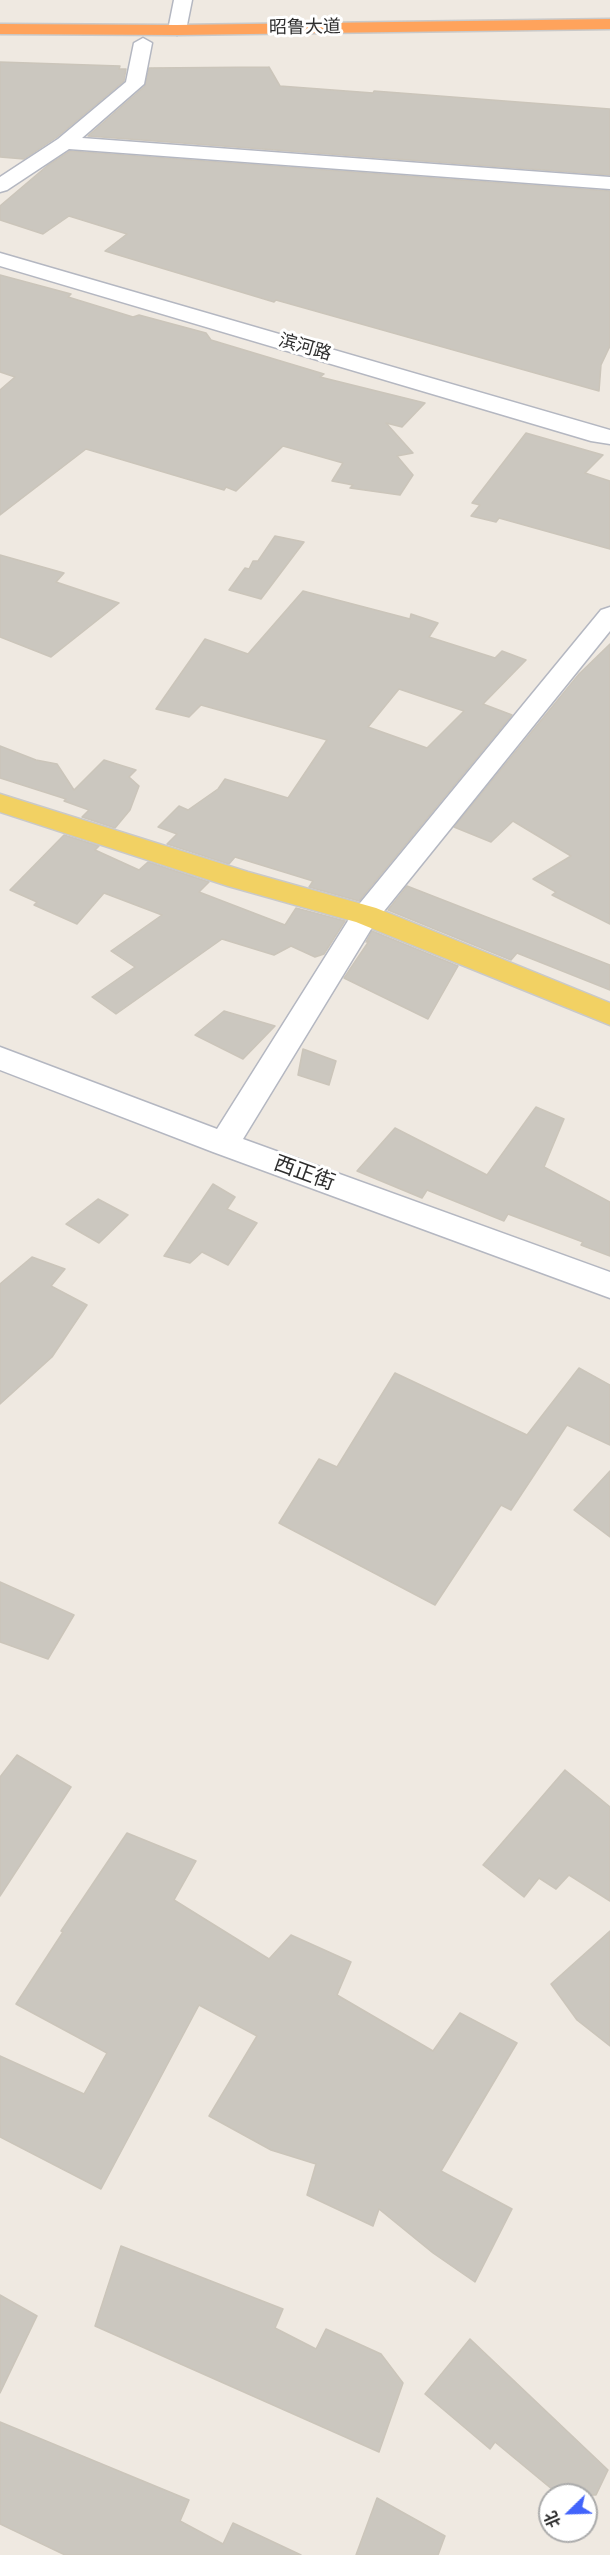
<!DOCTYPE html>
<html>
<head>
<meta charset="utf-8">
<style>
	body { margin:0 }
	#map { position:relative; width:610px; height:2555px; overflow:hidden; background:#efe9e1; font-family:"Varela Round","Noto Sans SC",sans-serif }
	canvas { display:block }
	.north { position:absolute; left:538px; top:2483px; width:60px; height:60px; box-sizing:border-box; background:#fff; border:2px solid #ababab; border-radius:50%; rotate:247deg; font-size:16px; font-weight:700; line-height:24px; text-align:center; color:#2e2e2e }
	.north::after { content:''; display:block; margin:auto; width:21px; height:27px; background:#4264fb; clip-path:polygon(50% 0,100% 100%,50% 72%,0 100%) }
</style>
</head>
<body>
<div id="map">
<canvas width="610" height="2555"></canvas>
<div class="north">北</div>
</div>
<script>
const g = document.querySelector('canvas').getContext('2d');
g.lineJoin = 'round';
function paint(path, color) {
  g.fillStyle = color;
  g.fill(path, 'evenodd');
}
function shape(rows) {
  const path = new Path2D();
  for (const r of rows) {
    path.moveTo(r[0], r[1]);
    for (let i = 2; i < r.length; i += 2) path.lineTo(r[i], r[i + 1]);
  }
  return path;
}
function trace(path, color, width, dash) {
  g.strokeStyle = color;
  g.lineWidth = width;
  g.lineCap = dash ? 'butt' : 'round';
  g.setLineDash(dash || []);
  g.stroke(path);
}
function label(font, color, halo, rows, align = 'center') {
  g.font = font + ' "Varela Round","Noto Sans SC",sans-serif';
  g.lineWidth = 6;
  g.setLineDash([]);
  g.textBaseline = 'middle';
  g.strokeStyle = halo;
  g.fillStyle = color;
  for (const [text, x, y, turn = 0] of rows) {
    g.save();
    g.translate(x, y);
    g.rotate((+turn || 0) * Math.PI / 180);
    g.textAlign = isNaN(turn) ? turn : align;
    if (halo) g.strokeText(text, 0, 0);
    g.fillText(text, 0, 0);
    g.restore();
  }
}
const building = shape([
	[0,62,120,66,119,69,126,69,124,81,57,137,24,159,0,157,0,62],
	[269,67,280,86,373,93,374,91,610,109,610,175,88,136,145,86,149,68,269,67],
	[70,151,610,191,610,346,601,365,599,391,276,300,274,302,105,251,127,234,69,216,43,234,0,220,0,206,47,166,70,151],
	[0,275,71,294,68,297,133,317,139,315,206,333,211,340,324,374,320,377,425,403,402,427,386,423,413,453,397,456,413,475,400,495,350,488,353,485,332,481,343,463,283,446,236,491,226,487,224,490,86,449,0,515,0,390,15,377,0,372,0,275],
	[526,433,603,455,585,473,610,481,610,549,499,518,496,522,471,516,480,505,472,503,526,433],
	[275,536,304,542,261,599,229,590,245,568,249,569,253,561,258,561,275,536],
	[0,555,64,573,56,582,119,603,51,657,0,637,0,555],
	[303,591,410,619,411,614,438,623,429,637,495,658,502,651,526,660,483,704,512,715,359,901,309,887,313,881,235,857,229,864,167,844,177,834,158,827,179,806,188,810,218,789,225,779,288,798,327,740,201,705,189,717,156,709,205,639,248,654,303,591],
	[399,689,464,711,427,748,368,727,399,689],
	[610,644,610,924,552,895,556,892,533,879,571,856,513,821,491,842,454,827,579,674,610,644],
	[0,746,36,760,57,764,74,790,104,760,136,770,129,777,139,786,130,810,115,828,82,817,89,810,64,801,66,799,0,778,0,746],
	[64,835,99,846,95,850,139,870,148,862,209,882,199,892,285,925,296,908,345,921,324,954,315,957,291,946,274,955,222,939,116,1014,92,997,135,967,111,951,162,915,104,893,77,924,34,905,37,902,10,890,64,835],
	[407,886,610,965,610,990,517,953,511,960,388,910,407,886],
	[372,931,458,966,428,1019,344,978,369,941,366,942,372,931],
	[224,1011,275,1026,243,1059,195,1035,224,1011],
	[303,1049,336,1061,329,1085,298,1075,303,1049],
	[536,1107,564,1119,544,1167,610,1202,610,1256,581,1245,583,1242,508,1214,504,1221,427,1190,422,1198,357,1171,395,1128,487,1175,536,1107],
	[213,1184,235,1197,227,1209,257,1223,228,1265,202,1252,190,1263,164,1256,213,1184],
	[98,1199,128,1215,99,1243,66,1224,98,1199],
	[32,1257,65,1269,51,1286,87,1305,52,1357,0,1404,0,1284,32,1257],
	[579,1368,610,1385,610,1445,567,1425,511,1510,501,1505,435,1605,279,1523,319,1459,337,1467,395,1373,527,1435,579,1368],
	[610,1471,610,1537,574,1510,610,1471],
	[0,1582,74,1615,48,1659,0,1642,0,1582],
	[17,1755,71,1787,0,1896,0,1777,17,1755],
	[565,1770,610,1807,610,1901,569,1875,556,1889,539,1878,524,1897,483,1865,565,1770],
	[127,1833,196,1861,174,1900,269,1959,291,1935,351,1962,337,1995,433,2051,460,2013,517,2043,441,2171,512,2209,475,2282,433,2253,379,2209,373,2226,307,2195,316,2164,271,2150,209,2116,257,2036,199,2005,101,2189,0,2137,0,2056,84,2094,107,2053,16,2004,63,1932,61,1931,127,1833],
	[610,1931,610,2046,577,2020,551,1984,610,1931],
	[121,2246,283,2309,275,2328,316,2349,326,2329,381,2354,403,2383,379,2452,95,2326,121,2246],
	[0,2295,37,2316,0,2393,0,2295],
	[470,2339,608,2470,596,2495,559,2495,495,2442,490,2449,425,2394,470,2339],
	[0,2422,189,2500,180,2521,223,2544,233,2523,301,2555,65,2555,0,2524,0,2422],
	[377,2498,445,2536,438,2555,356,2555,377,2498]
]);
paint(building, '#cbc7bf');
trace(building, '#cbc5ba', 1.5);
const minor = shape([
	[174,0,192,0,186,30,177,35,168,30,174,0],
	[143,38,152,43,144,84,82,138,610,177,610,189,69,149,7,190,0,192,0,177,58,139,126,82,134,43,143,38],
	[0,253,610,430,610,444,591,441,0,266,0,253],
	[610,607,610,631,376,921,243,1139,610,1272,610,1298,213,1152,0,1070,0,1047,217,1129,356,908,601,610,610,607]
]);
const major = shape([
	[0,794,248,872,376,908,610,1003,610,1025,356,922,228,886,0,812,0,794]
]);
const highway = shape([
	[610,19,610,29,177,35,0,34,0,24,177,25,610,19]
]);
trace(minor, '#b4b7c1', 3);
trace(major, '#c9c9c9', 3);
trace(highway, '#c9c9c9', 3);
paint(minor, '#fff');
paint(major, '#f2d163');
paint(highway, '#ffa35c');
label('18px', '#2e2e2e', '#fff', [
	["昭鲁大道",305,28,-1],
	["滨河路",305,348,16]
]);
label('21px', '#2e2e2e', '#fff', [
	["西正街",304,1174,20]
]);
</script>
</body>
</html>
